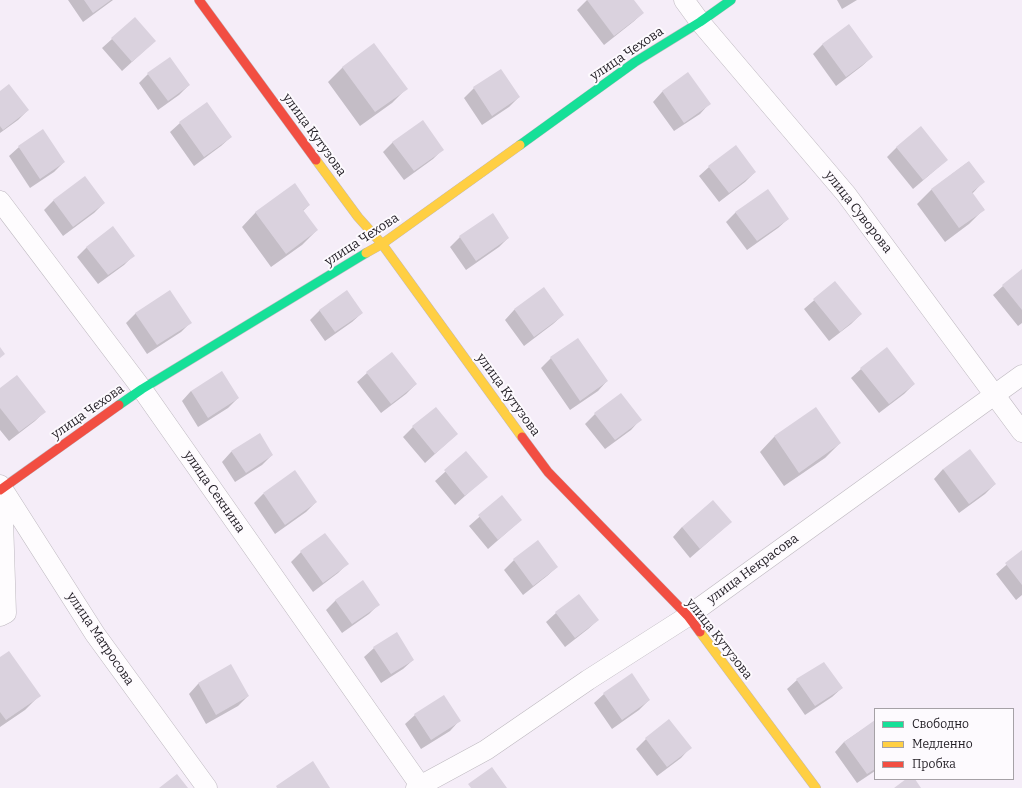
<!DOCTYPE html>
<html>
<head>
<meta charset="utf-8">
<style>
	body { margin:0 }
	#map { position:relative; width:1022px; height:788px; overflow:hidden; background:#f5edf8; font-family:Bitter,serif }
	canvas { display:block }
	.legend { position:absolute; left:874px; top:708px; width:140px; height:72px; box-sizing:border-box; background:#fdfafe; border:1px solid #a5a1a6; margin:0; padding:5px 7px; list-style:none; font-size:12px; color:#201c23 }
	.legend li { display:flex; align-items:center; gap:8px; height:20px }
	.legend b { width:20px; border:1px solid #a5a1a6 }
</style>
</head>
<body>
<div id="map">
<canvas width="1022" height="788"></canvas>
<ul class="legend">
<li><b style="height:5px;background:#16e098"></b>Свободно</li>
<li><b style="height:5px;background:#ffcf43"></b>Медленно</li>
<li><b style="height:5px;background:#f24e42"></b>Пробка</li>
</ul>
</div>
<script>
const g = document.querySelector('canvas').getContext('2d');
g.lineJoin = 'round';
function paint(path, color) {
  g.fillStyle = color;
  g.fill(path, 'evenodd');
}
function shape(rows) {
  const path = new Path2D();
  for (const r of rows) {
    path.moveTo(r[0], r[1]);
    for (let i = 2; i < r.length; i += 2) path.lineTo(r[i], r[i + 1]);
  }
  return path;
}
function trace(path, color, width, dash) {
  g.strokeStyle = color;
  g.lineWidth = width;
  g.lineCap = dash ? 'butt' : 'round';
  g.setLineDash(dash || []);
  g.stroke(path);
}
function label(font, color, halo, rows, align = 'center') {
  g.font = font + ' Bitter,serif';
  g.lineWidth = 4;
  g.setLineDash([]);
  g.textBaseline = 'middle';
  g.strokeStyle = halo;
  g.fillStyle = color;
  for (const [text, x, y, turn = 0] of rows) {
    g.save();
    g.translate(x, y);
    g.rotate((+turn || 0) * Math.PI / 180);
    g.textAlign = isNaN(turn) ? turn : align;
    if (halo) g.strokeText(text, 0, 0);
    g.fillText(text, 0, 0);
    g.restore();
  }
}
paint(shape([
	[68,0,113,0,83,22],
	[587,0,633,0,643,13,633,22,604,45,577,10],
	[837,0,857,0,842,9],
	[849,25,872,57,862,66,836,86,813,54,822,45],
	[112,39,155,41,122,71,102,48],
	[343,67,406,89,392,103,360,126,328,82],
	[148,74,189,85,179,95,158,110,139,83],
	[688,74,709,104,700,114,674,131,653,102,662,92],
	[474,88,519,97,509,107,482,125,464,98],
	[0,93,28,110,18,120,0,133],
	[180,123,231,137,221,146,194,166,170,132],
	[393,142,443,149,433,159,404,180,383,152],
	[19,147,64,162,54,172,30,188,9,156],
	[897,147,947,160,913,189,887,157],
	[968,162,983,182,972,194,984,209,969,224,945,242,917,204,931,190],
	[709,167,755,172,745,182,719,202,699,176],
	[85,178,104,203,94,213,63,236,44,210,53,201],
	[309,205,303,211,317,230,302,245,271,267,242,227,256,212],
	[736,212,788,219,778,228,747,250,726,222],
	[460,237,508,238,499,247,466,270,450,247],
	[87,247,133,256,124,265,98,284,77,257],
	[1022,271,1022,323,1018,326,993,295,1003,286],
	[835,282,861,314,851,324,829,341,804,309],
	[543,289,563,315,553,324,524,346,505,320,514,310],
	[320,310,362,313,352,322,325,341,310,320],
	[136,313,190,323,181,332,147,354,126,323],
	[551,358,607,381,598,391,570,410,541,368],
	[861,369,914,384,904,394,879,413,851,378],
	[367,373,416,384,406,394,381,413,357,382],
	[0,389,44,412,35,421,9,441,0,430],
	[191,391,238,398,228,408,198,427,182,401],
	[815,409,840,443,825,458,784,486,760,452,774,437],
	[595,414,640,420,631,430,605,449,585,424],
	[413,427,457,434,425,463,403,437],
	[260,435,272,455,262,465,235,482,222,462,231,452],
	[466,453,486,477,455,505,435,481],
	[943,469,995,484,985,494,959,513,934,479],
	[263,494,316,502,306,512,275,534,254,503],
	[502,497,521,520,488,549,469,526],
	[731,522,690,558,673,537,682,527],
	[325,534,347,564,338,573,313,592,291,562,301,552],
	[1022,551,1022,595,1016,600,996,574],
	[514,560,557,567,547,576,523,595,504,570],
	[579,595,598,620,588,629,565,647,546,622,556,613],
	[336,600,379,604,369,614,342,633,326,610],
	[374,648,413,660,403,669,381,683,364,657],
	[0,658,39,696,25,710,0,727],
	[230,666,248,696,238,706,206,724,189,694,198,684],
	[797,680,842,688,832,697,805,715,787,689],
	[604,694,649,700,639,710,612,729,594,703],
	[415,715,459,721,450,731,421,749,405,724],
	[669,721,690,748,681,758,657,776,636,749,646,739],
	[875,721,875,771,857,783,835,752,844,742]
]), '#0003');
paint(shape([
	[84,0,111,0,93,13],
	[587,0,634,0,644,13,614,36],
	[135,17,156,41,132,62,111,38],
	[849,24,873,57,846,77,822,44],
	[374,43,408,89,375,112,342,67],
	[170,57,190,85,168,101,147,73],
	[501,69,520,97,492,116,473,87],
	[688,72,711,104,684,123,662,91],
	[9,84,29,110,3,130,0,126,0,91],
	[207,102,232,137,204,157,179,122],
	[423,120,444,150,414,171,392,142],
	[921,126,948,160,923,180,896,147],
	[43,129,65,162,40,179,18,146],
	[736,145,756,172,729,193,708,166],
	[969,161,985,182,972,192,985,210,959,228,931,189],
	[85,176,105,203,73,227,53,200],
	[295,183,310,205,303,210,318,230,286,254,255,212],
	[768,189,789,219,757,241,735,212],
	[493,213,509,238,476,261,459,236],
	[113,226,135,256,108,275,86,247],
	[1022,269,1022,310,1002,285],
	[835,281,862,314,840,332,813,299],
	[544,287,564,315,534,337,514,309],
	[170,290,192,323,157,345,135,313],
	[347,290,363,313,335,332,319,310],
	[578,338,608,381,580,401,550,357],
	[0,347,5,354,0,358],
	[887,347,915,384,889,404,860,368],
	[392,352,417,384,391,404,366,372],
	[222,371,239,398,208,418,191,391],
	[17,375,46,412,19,432,0,408,0,388],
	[621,393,642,420,615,440,594,413],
	[436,407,458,434,435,454,412,426],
	[816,407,841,443,799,473,774,436],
	[260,433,273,455,246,473,231,451],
	[970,449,996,484,969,504,943,469],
	[466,451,488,477,465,496,444,470],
	[295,470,317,502,285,525,263,493],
	[502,495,522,520,498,540,478,515],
	[713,500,732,522,700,549,682,527],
	[325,533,349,564,323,583,300,551],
	[538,540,558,567,533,586,513,559],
	[1022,550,1022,585,1005,563],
	[363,580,380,605,352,624,335,600],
	[579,594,599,620,575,638,555,612],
	[397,632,414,660,391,674,373,647],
	[9,651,41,696,6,720,0,712,0,657],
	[824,662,843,688,815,706,796,679],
	[231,664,249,696,216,715,198,683],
	[632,673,650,700,622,720,603,693],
	[444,695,461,721,431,740,414,714],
	[669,719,692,748,667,767,645,738],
	[875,720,875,769,867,774,844,742],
	[313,761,330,788,277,788,276,786],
	[492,767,507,788,471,788,468,784],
	[177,774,188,788,159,788],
	[906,779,915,779,921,788,894,788]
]), '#dad2de');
const street = shape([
	[684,0,700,22,846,194,1022,432],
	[0,201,142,389,422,788],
	[0,485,95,634,207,788],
	[0,616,6,613,2,488],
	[416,788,486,750,588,680,688,616,1022,375]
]);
const fast = shape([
	[520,145,635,62,700,22,731,0],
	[119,405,142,389,366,253]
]);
const slow = shape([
	[316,160,358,217,382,244,522,437],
	[366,253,382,244,520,145],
	[700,632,816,788]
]);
const jam = shape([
	[199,0,316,160],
	[522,437,548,472,688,616,700,632],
	[0,490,119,405]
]);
trace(street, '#bdb8bf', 21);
trace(fast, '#bdb8bf', 10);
trace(slow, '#bdb8bf', 10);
trace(jam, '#bdb8bf', 10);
trace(street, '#fefcfe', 20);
trace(fast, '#16e098', 9);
trace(slow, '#ffcf43', 9);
trace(jam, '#f24e42', 9);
label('13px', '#201c23', '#fdfafe', [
	["улица Чехова",627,54,-34],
	["улица Кутузова",314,135,54],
	["улица Суворова",858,212,52],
	["улица Чехова",362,240,-33],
	["улица Кутузова",508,395,54],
	["улица Чехова",88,412,-35],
	["улица Секнина",214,492,55],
	["улица Некрасова",753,569,-36],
	["улица Матросова",100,639,56],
	["улица Кутузова",719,639,52]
]);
</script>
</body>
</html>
